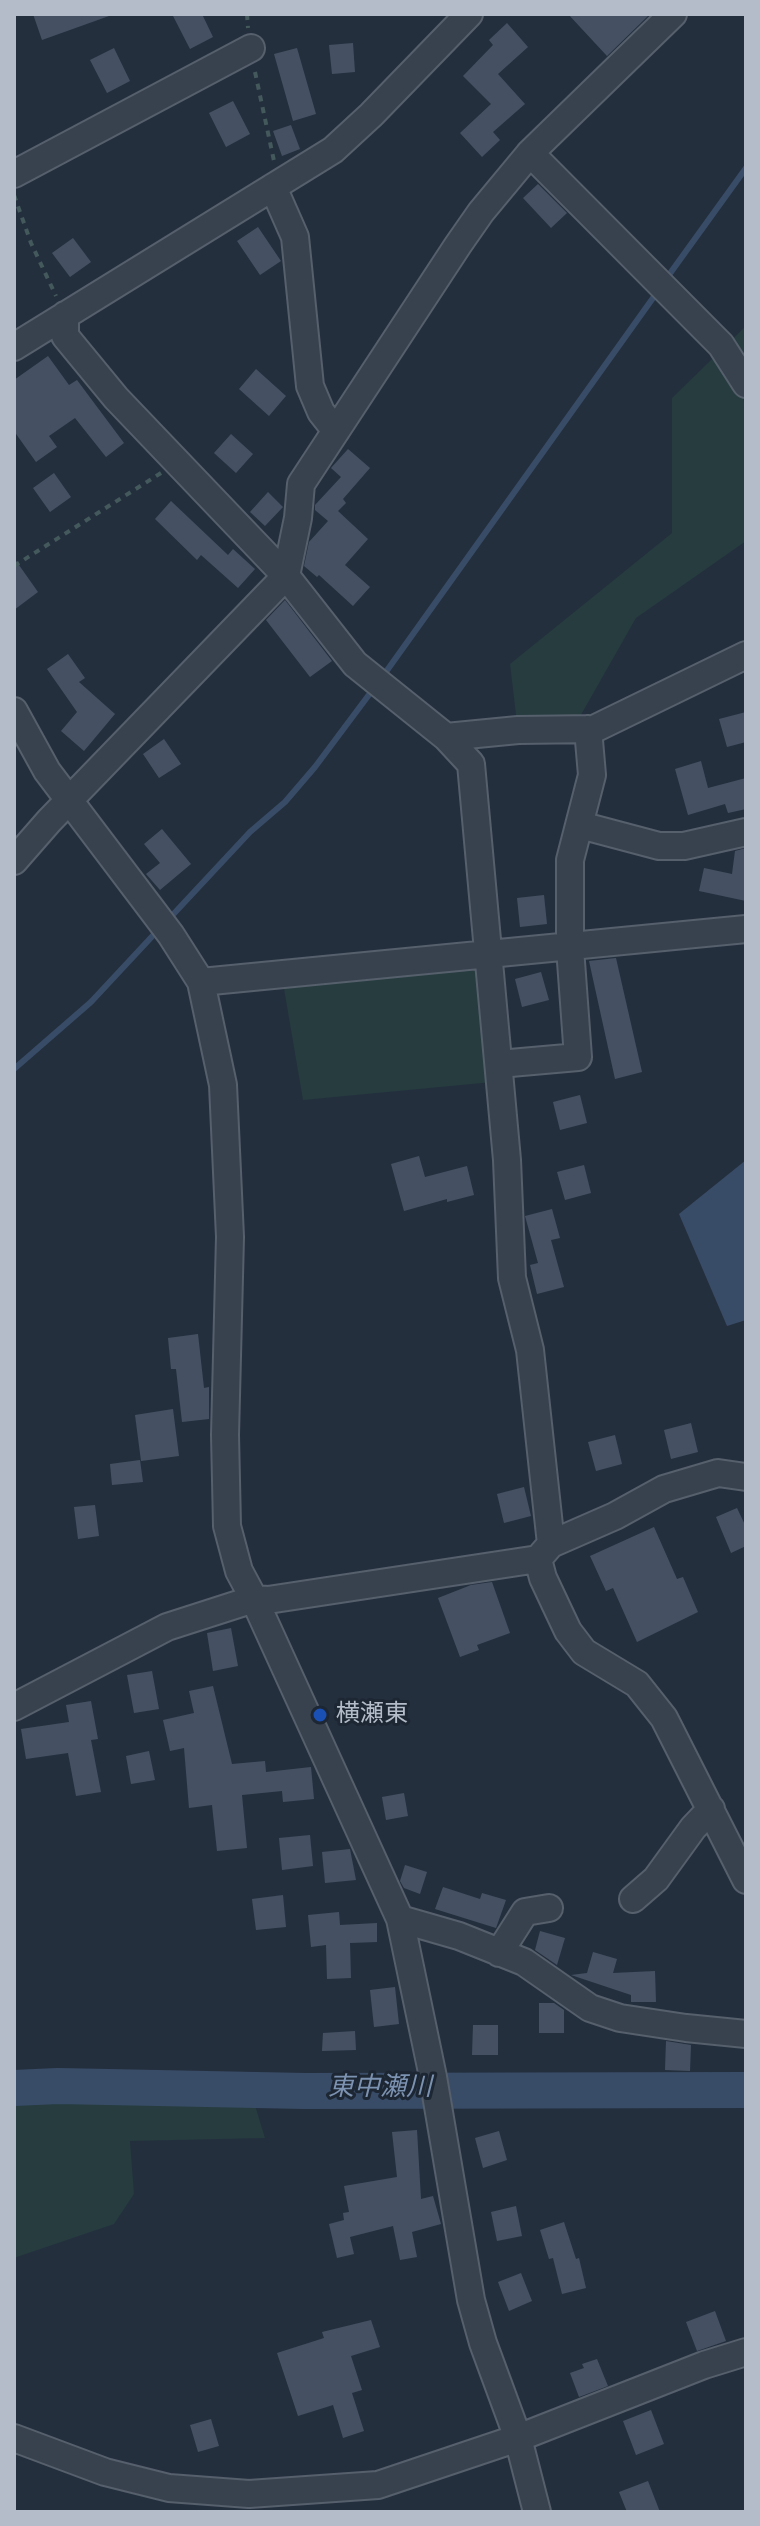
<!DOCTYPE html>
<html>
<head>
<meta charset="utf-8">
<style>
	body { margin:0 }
	#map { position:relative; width:760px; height:2526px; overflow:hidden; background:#242f3e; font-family:"Nunito Sans",sans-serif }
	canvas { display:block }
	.frame { position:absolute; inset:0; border:16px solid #b4bcc9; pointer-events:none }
</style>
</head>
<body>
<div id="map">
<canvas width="760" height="2526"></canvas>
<div class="frame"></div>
</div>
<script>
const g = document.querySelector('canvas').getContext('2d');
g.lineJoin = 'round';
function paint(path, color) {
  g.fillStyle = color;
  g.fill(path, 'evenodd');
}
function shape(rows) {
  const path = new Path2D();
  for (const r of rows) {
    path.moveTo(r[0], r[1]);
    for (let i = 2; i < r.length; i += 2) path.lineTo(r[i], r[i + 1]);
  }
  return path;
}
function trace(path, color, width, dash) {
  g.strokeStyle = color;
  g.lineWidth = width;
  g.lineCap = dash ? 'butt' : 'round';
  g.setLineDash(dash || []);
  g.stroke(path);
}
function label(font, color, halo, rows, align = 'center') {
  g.font = font + ' "Nunito Sans","Noto Sans JP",sans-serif';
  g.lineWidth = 6;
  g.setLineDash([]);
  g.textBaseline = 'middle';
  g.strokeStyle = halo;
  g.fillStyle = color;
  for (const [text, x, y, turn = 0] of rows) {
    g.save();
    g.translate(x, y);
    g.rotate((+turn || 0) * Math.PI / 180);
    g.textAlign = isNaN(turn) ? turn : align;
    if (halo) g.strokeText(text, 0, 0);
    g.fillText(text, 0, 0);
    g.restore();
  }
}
paint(shape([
	[746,326,746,359,740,364,746,422,746,541,636,618,578,720,517,723,510,664,672,533,672,398],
	[472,963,482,970,493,1082,303,1100,282,977],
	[14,2074,246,2076,265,2138,130,2141,134,2194,114,2224,14,2258]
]), '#263c3f');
paint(shape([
	[746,1160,746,1320,727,1326,679,1214]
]), '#394c67');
trace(shape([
	[666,279,746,168],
	[383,676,658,291],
	[167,921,250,832,285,802,315,767,374,688],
	[14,1069,91,1002,159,929]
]), '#394c67', 6);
trace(shape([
	[14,2088,58,2086,305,2091,746,2090]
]), '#394c67', 36);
paint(shape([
	[33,14,109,14,109,16,42,40],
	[172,14,202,14,213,37,190,49],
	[568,14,650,14,607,56],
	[507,23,528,47,498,74,525,104,493,132,500,140,482,157,460,133,491,104,463,76,493,45,489,40],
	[353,43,355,72,332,74,329,45],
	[114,48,130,81,107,93,90,60],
	[297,48,316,114,293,121,274,54],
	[233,101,250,134,226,147,209,113],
	[291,125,300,149,282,156,273,131],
	[538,184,567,213,551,228,523,198],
	[258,227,281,261,260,275,237,241],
	[73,238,91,262,70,277,52,253],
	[48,356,69,385,77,380,124,443,106,457,75,418,49,436,57,447,36,462,14,431,14,380],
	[256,369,286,396,269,416,239,389],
	[231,434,253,454,236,473,214,453],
	[348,449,370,468,343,499,346,503,338,511,368,539,345,565,370,587,353,606,319,575,317,577,304,566,309,542,328,521,315,510,315,505,341,477,331,468],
	[54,473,71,497,50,512,33,488],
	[268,492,283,507,265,526,250,512],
	[171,501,228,555,233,549,255,569,238,588,201,555,197,560,155,519],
	[14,558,38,592,14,610],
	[285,600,332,661,310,677,266,620],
	[68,654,85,678,79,682,115,714,84,751,61,731,77,712,47,669],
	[746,712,746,742,727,747,719,719],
	[164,739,181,764,159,778,143,754],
	[701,761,708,788,746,778,746,809,728,813,725,804,688,815,675,769],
	[162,829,191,864,160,890,146,874,160,863,144,844],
	[746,848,746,901,699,891,704,868,732,874,735,851],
	[544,895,547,924,520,927,517,898],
	[616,958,642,1072,615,1079,589,961],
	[541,972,549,1000,522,1007,515,979],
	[580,1095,587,1123,560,1130,553,1102],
	[419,1156,425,1177,467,1166,474,1195,447,1202,447,1199,404,1211,391,1164],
	[584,1165,591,1193,565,1200,557,1172],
	[552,1209,560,1238,551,1240,564,1287,537,1294,530,1265,538,1263,525,1216],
	[198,1334,204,1388,209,1387,209,1419,182,1422,176,1369,171,1369,168,1338],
	[173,1409,179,1456,141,1461,135,1415],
	[691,1423,698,1452,671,1459,664,1430],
	[615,1435,622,1464,596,1471,588,1442],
	[140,1460,143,1482,112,1485,110,1464],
	[524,1487,531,1516,504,1523,497,1494],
	[95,1505,99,1536,78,1539,74,1507],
	[737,1508,746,1527,746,1546,731,1553,716,1517],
	[654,1527,677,1579,683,1577,698,1612,637,1642,613,1588,606,1591,590,1556],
	[492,1582,510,1633,477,1645,479,1650,460,1657,438,1598,471,1585],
	[231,1628,238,1666,213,1671,207,1633],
	[152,1671,159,1709,134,1713,127,1675],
	[213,1686,232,1764,265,1761,266,1772,311,1767,314,1799,283,1802,282,1791,242,1795,247,1848,217,1851,212,1805,189,1808,184,1748,170,1751,163,1720,194,1713,189,1691],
	[91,1701,98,1739,91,1740,101,1792,76,1796,68,1753,26,1759,21,1729,69,1722,66,1705],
	[149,1751,155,1780,131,1784,126,1756],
	[404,1793,408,1816,386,1820,382,1797],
	[310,1835,313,1866,282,1870,279,1838],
	[350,1849,356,1880,325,1883,322,1852],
	[405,1865,427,1872,420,1894,404,1888,400,1881],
	[443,1887,480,1899,482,1893,506,1900,496,1928,435,1909],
	[283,1895,286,1927,256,1930,252,1899],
	[339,1912,340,1925,377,1923,377,1942,350,1943,351,1978,327,1979,326,1945,311,1947,308,1915],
	[540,1931,565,1938,557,1965,535,1950],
	[593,1952,617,1959,613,1973,655,1971,656,2002,631,2002,631,1995,571,1975,587,1973],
	[395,1987,399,2024,374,2027,370,1990],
	[539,2003,554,2003,564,2010,564,2033,539,2033],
	[473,2025,498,2025,498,2055,472,2055],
	[355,2031,356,2050,322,2051,323,2033],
	[666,2041,691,2045,690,2071,665,2070],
	[417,2130,421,2199,433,2196,441,2224,412,2232,417,2257,400,2260,393,2226,350,2237,354,2254,337,2258,329,2224,344,2220,343,2213,349,2212,344,2186,397,2177,392,2132],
	[499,2131,507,2160,483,2168,475,2138],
	[516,2206,522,2236,497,2241,491,2212],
	[564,2222,576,2259,579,2258,586,2288,562,2294,553,2258,549,2259,540,2230],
	[521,2273,532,2301,509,2311,498,2282],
	[715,2311,726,2341,697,2351,686,2322],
	[371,2320,380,2347,351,2356,362,2390,352,2393,364,2431,343,2438,333,2405,298,2416,277,2353,324,2338,322,2332],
	[597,2359,608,2386,579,2397,570,2373,584,2368,582,2364],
	[651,2410,664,2444,636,2455,623,2421],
	[211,2419,219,2446,198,2452,190,2425],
	[648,2481,660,2512,627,2512,619,2492]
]), '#455162');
const minor = shape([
	[530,153,721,345,746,384],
	[14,174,251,48],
	[273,187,295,237,310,386,321,412,336,431],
	[65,315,65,336,116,398,286,576,355,664,446,737,471,764,507,1160,512,1278,530,1350,551,1544],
	[14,347,333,150,371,115,469,14],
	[14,711,47,771,171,935,201,982,223,1085,230,1237,225,1435,227,1526,239,1571,254,1599,400,1919,433,2077,471,2300,483,2343,518,2438,537,2512],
	[446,737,518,730,594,729,746,655],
	[580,825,659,846,684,846,746,832],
	[14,861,49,821,286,576,298,518,301,484,458,245,481,212,530,153,673,14],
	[201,982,746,929],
	[499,1064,578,1057,570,948,570,860,592,775,588,729],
	[538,1559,543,1578,559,1612,568,1631,584,1652,637,1684,664,1718,746,1880],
	[14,1707,167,1627,254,1599,268,1600,538,1559,551,1544,615,1516,664,1489,718,1473,746,1477],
	[633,1899,656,1879,693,1828,711,1809],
	[400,1919,459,1936,524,1962,590,2008,620,2018,686,2028,746,2034],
	[499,1953,525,1912,549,1908],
	[14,2438,105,2472,169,2488,249,2494,378,2485,518,2438,704,2365,746,2352]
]);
trace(minor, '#565f6c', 30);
trace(shape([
	[247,14,248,28],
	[255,72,274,161],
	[14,195,31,243,56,296],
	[14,566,161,473]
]), '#44595c', 4, [6, 6]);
trace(minor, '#38414e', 26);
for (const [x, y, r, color] of [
	[320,1715,8,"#1a4fb4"]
]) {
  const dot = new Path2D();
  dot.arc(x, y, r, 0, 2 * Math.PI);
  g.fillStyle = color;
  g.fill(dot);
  trace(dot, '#1d2633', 3);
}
label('24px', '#b4bcc9', '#1d2633', [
	["横瀬東",336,1715]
], 'left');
label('italic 26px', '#7c92b1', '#1d2633', [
	["東中瀬川",380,2089]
]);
</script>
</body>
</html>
